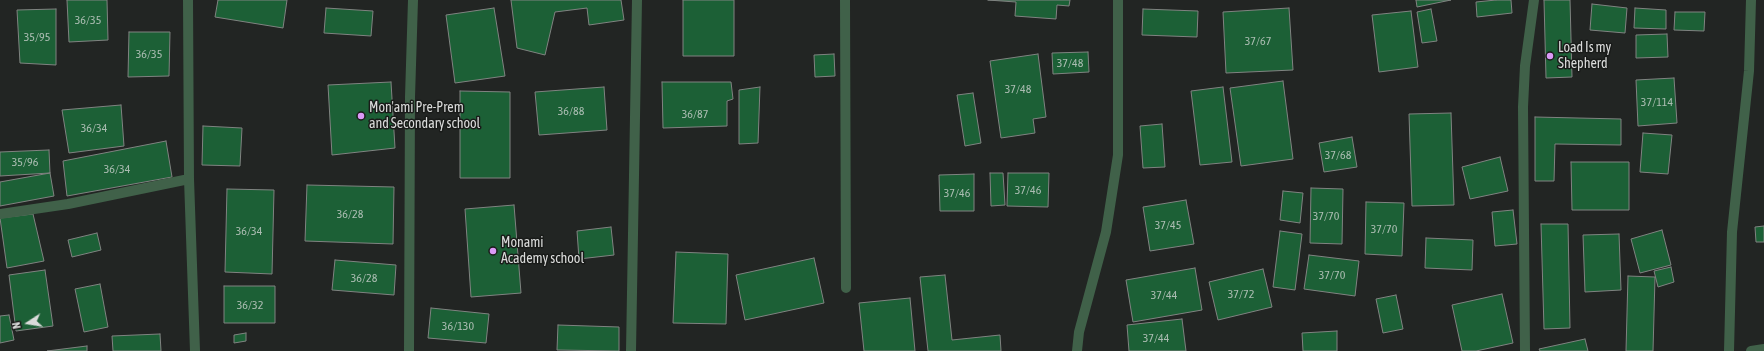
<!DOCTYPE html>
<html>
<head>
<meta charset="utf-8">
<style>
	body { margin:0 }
	#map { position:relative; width:1764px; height:351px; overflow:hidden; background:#222523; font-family:"Asap Condensed",sans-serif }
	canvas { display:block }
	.north { position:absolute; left:8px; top:303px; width:40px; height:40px; -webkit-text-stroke:3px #191b19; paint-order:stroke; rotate:258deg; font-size:11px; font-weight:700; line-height:16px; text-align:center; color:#dadbda }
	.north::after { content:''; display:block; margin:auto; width:14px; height:18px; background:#dadbda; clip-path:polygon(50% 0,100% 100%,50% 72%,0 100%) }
</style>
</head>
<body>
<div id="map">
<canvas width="1764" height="351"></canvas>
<div class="north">N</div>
</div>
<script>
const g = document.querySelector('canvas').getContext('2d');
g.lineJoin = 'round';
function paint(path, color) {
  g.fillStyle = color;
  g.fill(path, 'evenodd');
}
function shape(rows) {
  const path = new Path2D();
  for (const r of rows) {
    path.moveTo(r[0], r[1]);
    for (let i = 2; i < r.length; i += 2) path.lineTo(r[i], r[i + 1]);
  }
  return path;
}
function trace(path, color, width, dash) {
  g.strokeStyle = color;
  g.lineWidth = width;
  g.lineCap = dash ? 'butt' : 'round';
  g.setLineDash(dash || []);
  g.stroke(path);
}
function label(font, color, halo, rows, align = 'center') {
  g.font = font + ' "Asap Condensed",sans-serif';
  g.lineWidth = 3;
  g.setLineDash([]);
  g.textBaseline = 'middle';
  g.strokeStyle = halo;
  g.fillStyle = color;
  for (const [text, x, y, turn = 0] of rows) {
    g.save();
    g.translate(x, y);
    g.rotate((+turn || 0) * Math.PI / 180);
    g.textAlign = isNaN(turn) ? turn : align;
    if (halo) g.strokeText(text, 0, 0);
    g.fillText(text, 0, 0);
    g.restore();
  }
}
const building = shape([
	[67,0,107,0,108,40,69,42,67,0],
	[218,0,287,0,283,28,215,17,218,0],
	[511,0,621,0,624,20,589,25,587,8,555,12,545,55,517,48,511,0],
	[683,0,734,0,734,56,683,56,683,0],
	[988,0,1070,0,1069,6,1057,5,1056,19,1015,16,1016,2,988,0],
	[1416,0,1451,0,1417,7,1416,0],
	[1496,0,1511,0,1512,13,1477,17,1476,2,1496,0],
	[1544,0,1570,0,1572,77,1546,78,1544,0],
	[1592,4,1627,8,1625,33,1590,30,1592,4],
	[326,8,373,11,371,36,324,33,326,8],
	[494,8,505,76,455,83,446,15,494,8],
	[1289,8,1293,70,1226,73,1223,12,1289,8],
	[1635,8,1666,10,1666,29,1634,28,1635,8],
	[56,9,56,65,20,63,17,10,56,9],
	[1143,9,1198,11,1197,37,1142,35,1143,9],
	[1431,9,1437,41,1422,43,1417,12,1431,9],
	[1411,11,1418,67,1379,72,1372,15,1411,11],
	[1675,12,1705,12,1704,31,1674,30,1675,12],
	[129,32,170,32,169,76,128,77,129,32],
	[1667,34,1668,57,1636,58,1636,35,1667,34],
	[1088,52,1089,72,1053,74,1052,53,1088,52],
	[834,54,835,76,815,77,814,55,834,54],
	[1038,54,1046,117,1033,119,1035,133,1001,138,990,61,1038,54],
	[1674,78,1677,123,1638,126,1636,80,1674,78],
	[1283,81,1293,159,1241,166,1230,88,1283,81],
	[391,82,395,148,332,155,328,85,391,82],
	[662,82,731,82,733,99,727,101,727,126,663,128,662,82],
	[604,87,607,130,539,135,535,92,604,87],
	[760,87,758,143,739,144,739,90,760,87],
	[1223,87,1232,162,1200,165,1191,91,1223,87],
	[460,91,510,92,510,178,460,178,460,91],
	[973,93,981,143,965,146,957,95,973,93],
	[121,105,124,146,69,153,62,110,121,105],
	[1451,113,1454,205,1412,206,1409,114,1451,113],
	[1535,117,1621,119,1621,145,1555,144,1554,181,1535,181,1535,117],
	[1162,124,1165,167,1143,168,1140,126,1162,124],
	[203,126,242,128,240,166,202,165,203,126],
	[1643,133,1672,135,1668,174,1640,172,1643,133],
	[1352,137,1357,167,1324,172,1319,143,1352,137],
	[166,141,172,177,67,196,63,161,166,141],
	[49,150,50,173,0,176,0,152,49,150],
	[1500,157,1508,191,1470,199,1462,167,1500,157],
	[1571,162,1629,162,1629,210,1572,210,1571,162],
	[50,173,54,196,0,206,0,182,50,173],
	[990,173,1003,173,1005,205,991,206,990,173],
	[1008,173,1049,173,1048,207,1007,206,1008,173],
	[974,174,974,211,940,211,939,175,974,174],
	[307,185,394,187,393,244,305,241,307,185],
	[1311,188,1343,189,1342,244,1310,243,1311,188],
	[227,189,274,190,272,274,225,272,227,189],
	[1283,191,1303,193,1300,223,1280,220,1283,191],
	[1186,200,1194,244,1150,251,1143,207,1186,200],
	[1366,202,1404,203,1402,256,1365,254,1366,202],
	[514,205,521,293,471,297,465,209,514,205],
	[1513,210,1517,244,1495,246,1492,212,1513,210],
	[33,214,44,261,7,268,0,218,33,214],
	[1541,224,1568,224,1570,328,1544,329,1541,224],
	[1764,226,1764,242,1756,242,1755,227,1764,226],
	[611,227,614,255,579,259,577,231,611,227],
	[1662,230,1671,265,1640,273,1631,239,1662,230],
	[1280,231,1302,234,1295,290,1273,287,1280,231],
	[97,233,101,250,72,257,68,240,97,233],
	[1619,234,1621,290,1585,292,1583,235,1619,234],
	[1426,238,1473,240,1472,270,1425,268,1426,238],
	[676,252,728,254,726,324,673,323,676,252],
	[1309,255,1359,261,1355,296,1304,289,1309,255],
	[814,258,824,303,745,320,736,275,814,258],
	[335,260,396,265,394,295,332,290,335,260],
	[1671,267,1674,282,1658,287,1654,271,1671,267],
	[1195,268,1202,310,1133,322,1126,280,1195,268],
	[1263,269,1272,307,1218,320,1209,282,1263,269],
	[45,270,53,326,16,331,9,275,45,270],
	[945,275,952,340,1000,335,1001,351,928,351,920,277,945,275],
	[1628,276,1655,277,1653,351,1626,351,1628,276],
	[100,284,108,327,84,332,75,289,100,284],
	[224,286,275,286,275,323,224,323,224,286],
	[1502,294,1513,343,1476,351,1462,351,1452,305,1502,294],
	[1396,295,1403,329,1383,333,1376,299,1396,295],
	[910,298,915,351,864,351,859,303,910,298],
	[431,308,489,314,486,343,428,338,431,308],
	[9,315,14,340,0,343,0,316,9,315],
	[1182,319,1186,351,1129,351,1127,325,1182,319],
	[558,325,619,327,619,351,557,350,558,325],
	[1337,331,1337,351,1303,351,1302,333,1337,331],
	[246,333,246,341,234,343,234,335,246,333],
	[160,334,161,351,113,351,112,336,160,334],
	[1585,339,1588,351,1540,351,1539,349,1585,339],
	[87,346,87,351,47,351,87,346]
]);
paint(building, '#1c6036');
trace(building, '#808381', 1);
trace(shape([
	[188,0,189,179,195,351],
	[845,0,846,288],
	[0,214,68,204,189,179],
	[409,351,410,97,413,0],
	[631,351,637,0],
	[1077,351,1079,332,1106,232,1118,155,1118,0],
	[1525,351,1523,107,1525,66,1534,0],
	[1729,351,1732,232,1749,71,1751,0],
	[1751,351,1764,349]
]), '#406149', 10);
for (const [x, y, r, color] of [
	[1550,56,4,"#da9af6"],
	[361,116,4,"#da9af6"],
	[493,251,4,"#da9af6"]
]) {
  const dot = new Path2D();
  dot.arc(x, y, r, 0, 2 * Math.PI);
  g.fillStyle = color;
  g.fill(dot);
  trace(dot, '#191b19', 1.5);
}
label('12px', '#aabcb1', null, [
	["36/35",88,20],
	["35/95",37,37],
	["37/67",1258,41],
	["36/35",149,54],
	["37/48",1070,63],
	["37/48",1018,89],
	["37/114",1657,102],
	["36/88",571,111],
	["36/87",695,114],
	["36/34",94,128],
	["37/68",1338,155],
	["35/96",25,162],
	["36/34",117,169],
	["37/46",1028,190],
	["37/46",957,193],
	["36/28",350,214],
	["37/70",1326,216],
	["37/45",1168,225],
	["37/70",1384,229],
	["36/34",249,231],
	["37/70",1332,275],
	["36/28",364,278],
	["37/72",1241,294],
	["37/44",1164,295],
	["36/32",250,305],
	["36/130",458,326],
	["37/44",1156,338]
]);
label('14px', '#dadbda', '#191b19', [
	["Load Is my",1558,48],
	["Shepherd",1558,64],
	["Mon'ami Pre-Prem",369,108],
	["and Secondary school",369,124],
	["Monami",501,243],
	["Academy school",501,259]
], 'left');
</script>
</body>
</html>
